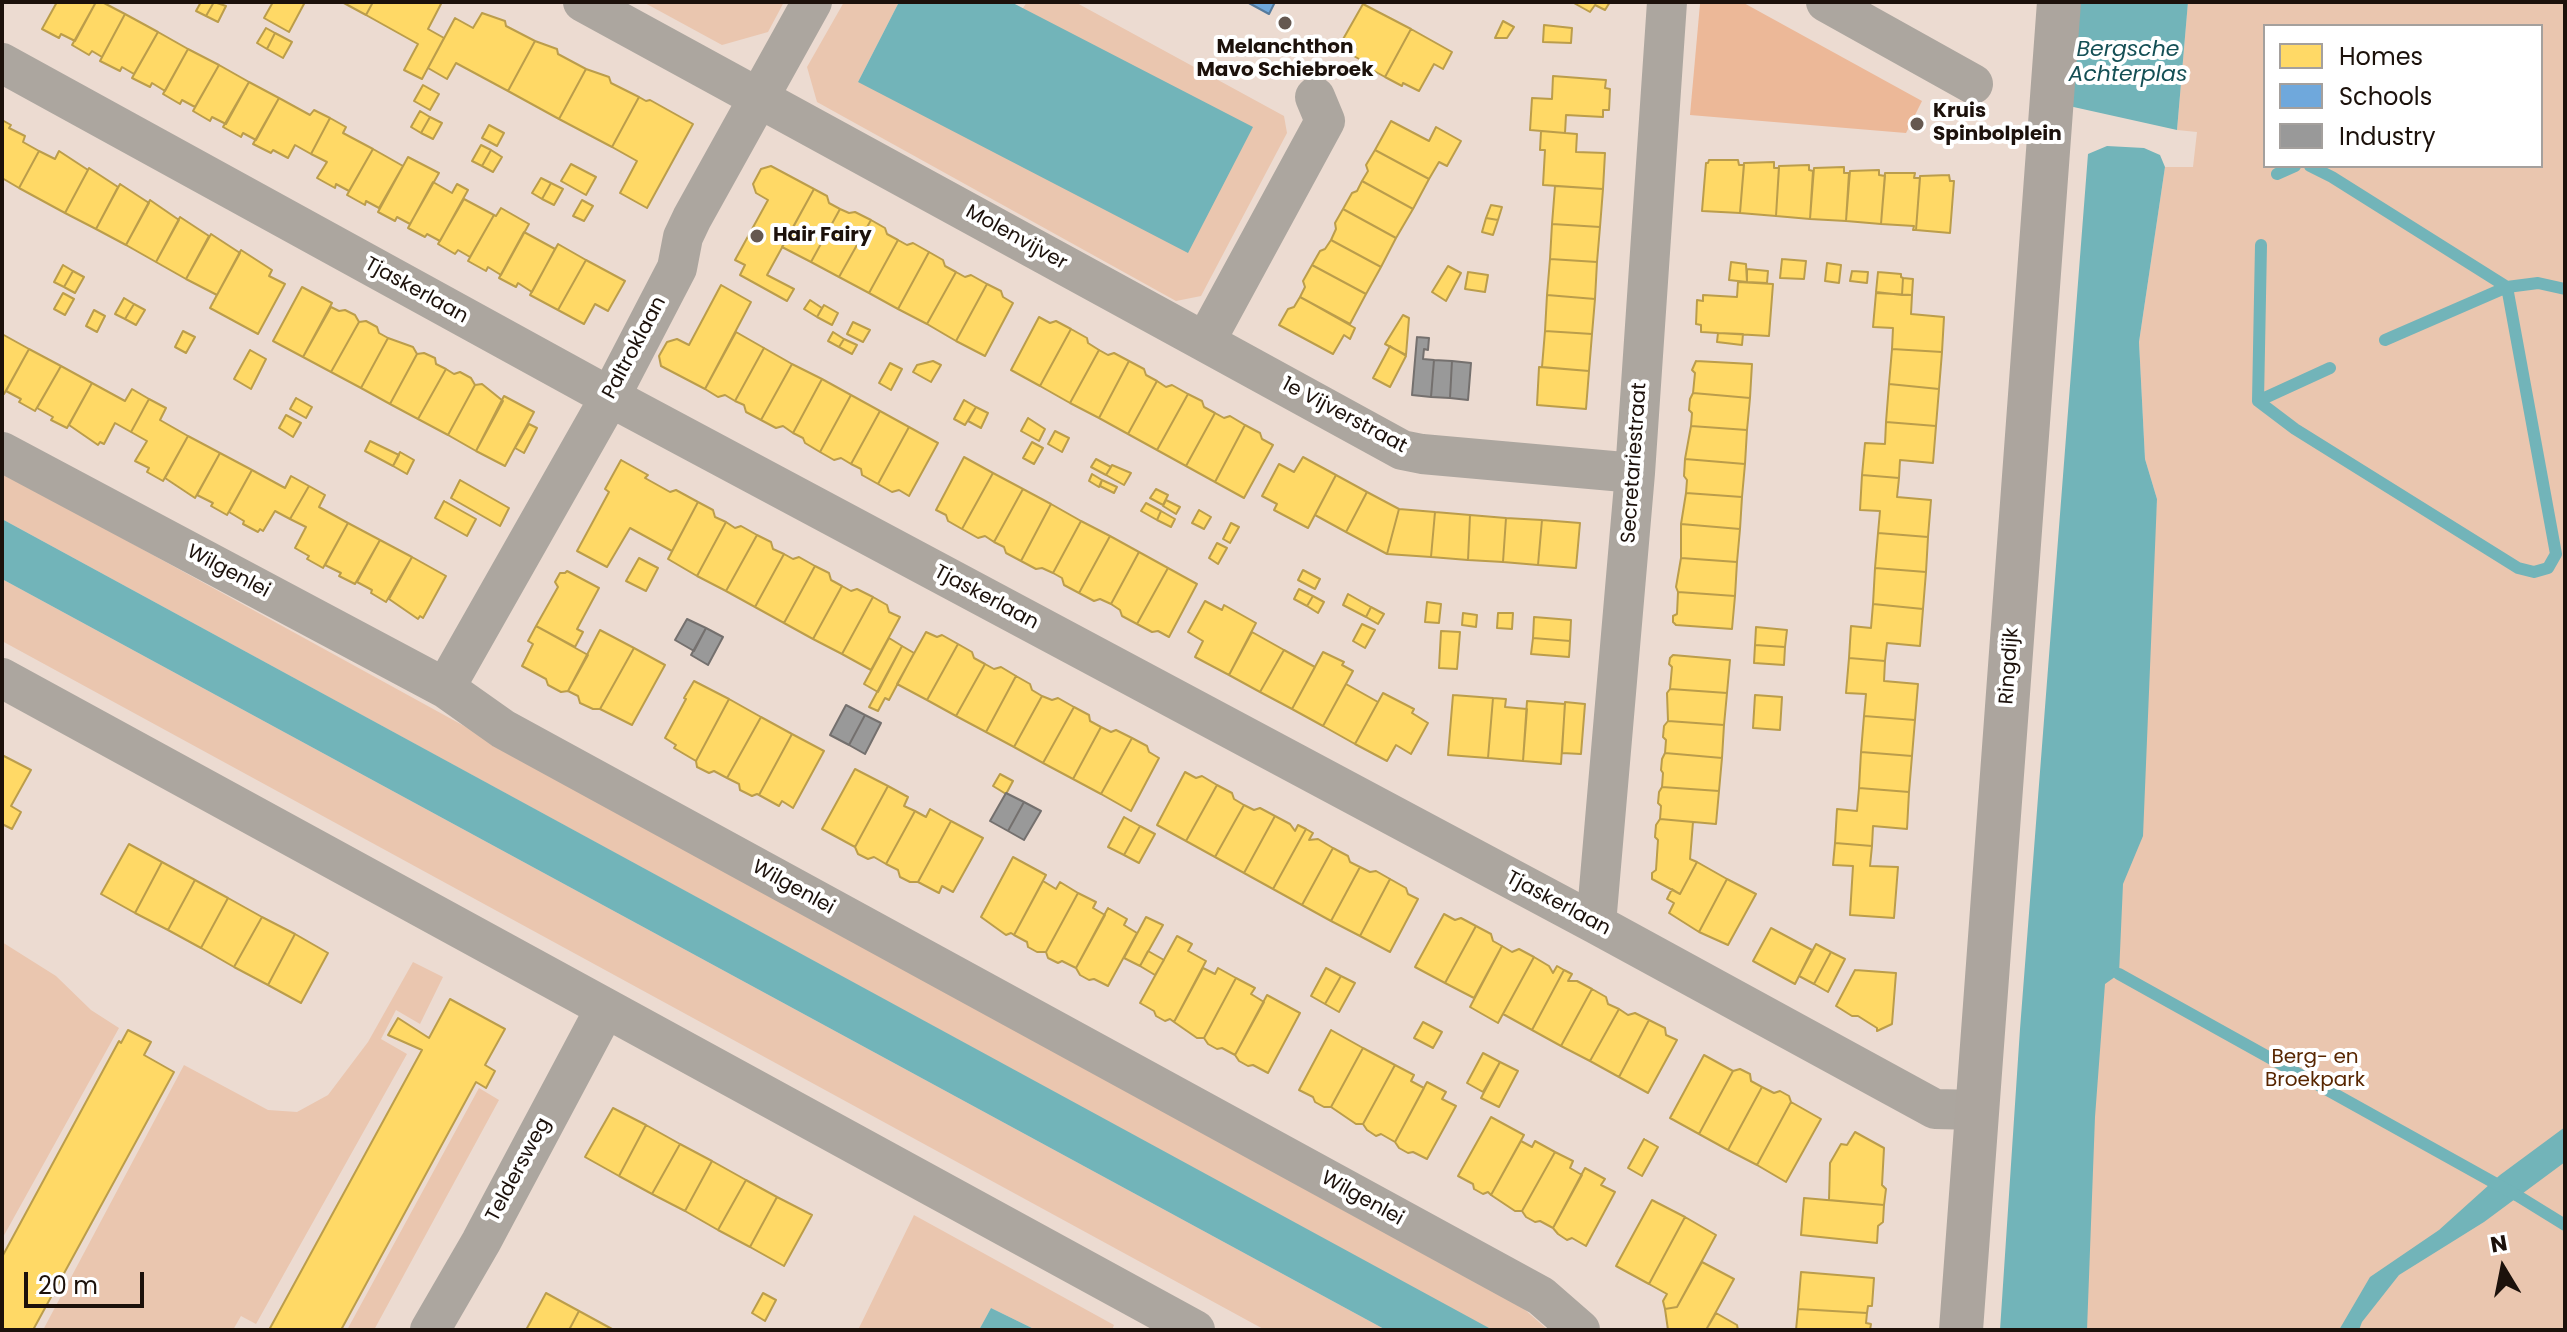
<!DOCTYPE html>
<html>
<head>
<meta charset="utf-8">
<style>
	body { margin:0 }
	#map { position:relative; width:2567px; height:1332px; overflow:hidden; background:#ecdbd1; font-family:Poppins,sans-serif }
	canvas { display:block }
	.frame { position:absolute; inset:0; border:4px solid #1c110b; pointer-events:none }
	.legend { position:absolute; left:2263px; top:24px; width:280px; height:144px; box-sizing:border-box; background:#fff; border:2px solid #a4a09d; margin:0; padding:10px 14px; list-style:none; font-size:24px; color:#1c110b }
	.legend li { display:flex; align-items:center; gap:16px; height:40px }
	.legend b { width:40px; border:2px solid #a4a09d }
	.north { position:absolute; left:2463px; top:1228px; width:80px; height:80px; -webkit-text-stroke:6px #fff; paint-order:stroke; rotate:350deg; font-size:22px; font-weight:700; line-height:32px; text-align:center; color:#1c110b }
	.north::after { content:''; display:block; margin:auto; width:28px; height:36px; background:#1c110b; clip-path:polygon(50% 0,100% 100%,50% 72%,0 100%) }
	.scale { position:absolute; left:24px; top:1272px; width:120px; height:36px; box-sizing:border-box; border:4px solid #1c110b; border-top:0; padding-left:10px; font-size:24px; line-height:28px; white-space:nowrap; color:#1c110b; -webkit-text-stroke:6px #fff; paint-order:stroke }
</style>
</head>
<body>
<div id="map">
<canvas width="2567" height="1332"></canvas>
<div class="frame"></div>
<ul class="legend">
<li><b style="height:22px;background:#ffd966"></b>Homes</li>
<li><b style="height:22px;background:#6fa8dc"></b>Schools</li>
<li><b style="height:22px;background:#999"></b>Industry</li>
</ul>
<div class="north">N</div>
<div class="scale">20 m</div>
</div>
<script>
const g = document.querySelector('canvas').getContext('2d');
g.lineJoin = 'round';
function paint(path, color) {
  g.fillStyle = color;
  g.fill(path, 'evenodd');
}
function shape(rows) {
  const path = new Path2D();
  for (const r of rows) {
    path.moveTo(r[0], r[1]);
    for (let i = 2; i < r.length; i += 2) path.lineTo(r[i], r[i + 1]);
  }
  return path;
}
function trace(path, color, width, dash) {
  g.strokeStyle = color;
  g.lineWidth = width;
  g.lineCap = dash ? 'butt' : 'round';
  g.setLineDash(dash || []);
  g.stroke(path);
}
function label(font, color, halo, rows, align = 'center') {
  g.font = font + ' Poppins,sans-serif';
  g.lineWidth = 8;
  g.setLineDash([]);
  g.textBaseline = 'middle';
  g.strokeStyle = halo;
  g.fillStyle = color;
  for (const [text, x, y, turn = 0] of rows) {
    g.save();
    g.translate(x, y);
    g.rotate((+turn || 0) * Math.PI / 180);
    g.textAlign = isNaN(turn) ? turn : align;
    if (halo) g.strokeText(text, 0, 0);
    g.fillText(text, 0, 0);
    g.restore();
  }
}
paint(shape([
	[643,2,784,2,768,32,722,45],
	[844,2,899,2,858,82,1023,8,1027,2,1075,2,1284,116,1287,133,1201,296,1176,301,817,102,807,67],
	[2188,2,2565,2,2565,1330,2041,1330,2073,963,2155,528,2157,499,2145,459,2139,342,2165,167,2193,167,2197,132,2177,130],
	[2265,26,2541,26,2541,166,2265,166],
	[2,472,1523,1308,1548,1330,1491,1330,2,519],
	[2,579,1386,1330,1265,1330,2,641],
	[2,942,56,976,91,1010,119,1028,2,1239],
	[413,962,443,977,420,1024,396,1010,381,1039,407,1054,256,1324,241,1316,233,1330,43,1330,184,1065,268,1110,297,1112,328,1095,368,1042],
	[479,1088,499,1100,374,1330,347,1330],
	[914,1215,1114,1325,1112,1330,1036,1330,991,1308,979,1330,858,1330]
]), '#eac6af');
paint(shape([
	[1703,2,1742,2,1922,101,1906,133,1690,115,1700,4]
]), '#ecb898');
paint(shape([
	[899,2,1011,2,1253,127,1188,253,858,82],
	[2078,2,2188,2,2177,130,2069,106],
	[2107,146,2144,148,2160,155,2165,167,2139,342,2145,459,2157,499,2143,836,2123,884,2119,974,2105,984,2095,1117,2087,1330,2000,1330,2020,1029,2088,154],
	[2,519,1489,1328,1491,1330,1386,1330,2,579],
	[2565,1127,2565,1162,2484,1222,2399,1275,2362,1322,2359,1330,2339,1330,2370,1277,2439,1230,2500,1175],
	[991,1308,1036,1330,979,1330]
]), '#72b4b9');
const homes = shape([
	[57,2,96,2,75,41,61,34,59,38,42,29,57,2],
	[96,2,102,2,125,14,102,57,92,51,89,55,72,45,96,2],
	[201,2,214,2,206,16,196,11,201,2],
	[214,2,226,6,218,22,206,16,214,2],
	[273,2,305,2,289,32,264,18,273,2],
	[342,2,373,2,366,15,342,2],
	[373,2,442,2,428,29,444,38,422,79,404,70,418,44,366,15,373,2],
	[1572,2,1610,2,1605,10,1595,5,1590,12,1572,2],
	[1363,4,1411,29,1385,77,1367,67,1368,64,1352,55,1356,49,1342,41,1363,4],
	[482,13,505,21,506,26,535,41,508,91,456,63,447,79,428,68,455,18,473,28,482,13],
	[125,14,158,32,134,74,122,67,120,71,100,61,125,14],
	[1503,21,1514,27,1507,38,1495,38,1503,21],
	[1544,25,1572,28,1571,43,1543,42,1544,25],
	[266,28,275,33,267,49,257,43,266,28],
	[1411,29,1452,52,1443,69,1434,64,1419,91,1403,83,1402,86,1385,77,1411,29],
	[158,32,188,49,165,91,152,83,150,87,132,78,158,32],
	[275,33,292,42,283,58,267,49,275,33],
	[535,41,557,49,558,54,586,69,559,119,508,91,535,41],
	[188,49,219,65,195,107,182,100,180,104,163,94,188,49],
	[219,65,249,82,226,124,212,117,210,121,193,111,219,65],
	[586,69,609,77,611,83,639,97,612,147,559,119,586,69],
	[1553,76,1606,80,1605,88,1610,89,1609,110,1603,110,1603,117,1566,115,1565,133,1530,130,1532,98,1552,99,1553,76],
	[249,82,279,98,256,140,243,133,241,137,223,127,249,82],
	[423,85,439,94,430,110,414,101,423,85],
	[639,97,646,101,650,100,693,124,647,208,620,193,637,161,612,147,639,97],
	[279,98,310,115,314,110,330,118,311,154,295,145,288,158,273,150,271,153,253,144,279,98],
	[420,111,430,117,421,133,411,127,420,111],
	[430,117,442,123,433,139,421,133,430,117],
	[330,118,346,127,343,133,373,149,349,191,336,184,335,188,317,178,327,162,311,154,330,118],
	[2,120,11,125,9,128,25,136,23,142,39,151,19,188,2,178,2,120],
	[1391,121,1429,141,1436,127,1461,141,1447,166,1439,162,1429,179,1375,150,1391,121],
	[489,125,504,133,497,146,482,138,489,125],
	[1541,131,1577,134,1576,152,1605,153,1603,189,1543,185,1545,150,1540,150,1541,131],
	[481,145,491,150,482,166,472,161,481,145],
	[373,149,403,166,379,208,366,201,365,205,347,195,373,149],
	[491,150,502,157,493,172,482,166,491,150],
	[1375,150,1429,179,1413,209,1362,181,1368,171,1366,165,1375,150],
	[39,151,55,159,59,151,88,170,65,213,19,188,39,151],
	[408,157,439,173,410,224,397,217,395,221,378,212,408,157],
	[1709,160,1738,160,1739,165,1744,165,1740,213,1702,211,1706,163,1708,163,1709,160],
	[1774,162,1774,168,1779,168,1776,216,1740,213,1744,163,1774,162],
	[571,164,596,177,586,195,561,181,571,164],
	[1809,165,1809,170,1813,171,1810,219,1776,216,1779,166,1809,165],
	[771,166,814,189,767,275,794,289,787,301,740,275,745,265,735,260,768,200,756,193,753,184,761,169,771,166],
	[1844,167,1844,173,1849,173,1846,221,1810,219,1814,168,1844,167],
	[89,168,118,187,96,229,65,213,89,168],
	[1879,170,1879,175,1885,176,1881,224,1846,221,1850,171,1879,170],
	[1885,173,1915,173,1914,178,1920,178,1916,230,1913,230,1914,226,1881,224,1885,173],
	[1949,175,1950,181,1954,181,1950,233,1916,230,1920,176,1949,175],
	[541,178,551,183,542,199,532,193,541,178],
	[1362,181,1413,209,1396,238,1343,209,1352,193,1357,191,1362,181],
	[433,182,452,193,457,184,468,190,440,241,427,234,425,237,408,228,433,182],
	[551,183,563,189,554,205,542,199,551,183],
	[120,184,149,203,126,245,96,229,120,184],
	[1555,186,1603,189,1600,227,1552,224,1555,186],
	[814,189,827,196,829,203,840,209,811,262,782,247,814,189],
	[464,199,494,215,470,257,458,250,455,254,438,244,464,199],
	[150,200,179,220,156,262,126,245,150,200],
	[582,200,593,206,584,221,573,216,582,200],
	[1491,205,1502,207,1498,220,1486,218,1491,205],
	[501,208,529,224,501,275,488,267,486,271,468,261,494,215,496,216,501,208],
	[840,209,849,213,855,212,871,220,839,277,811,262,840,209],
	[1343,209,1396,238,1381,267,1331,240,1336,229,1335,223,1343,209],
	[180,217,209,236,186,279,156,262,180,217],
	[1486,218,1498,220,1493,235,1482,232,1486,218],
	[871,220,885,228,887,234,898,240,869,293,839,277,871,220],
	[1552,224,1600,227,1597,262,1550,259,1552,224],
	[524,232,555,249,532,292,518,283,516,287,499,278,524,232],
	[211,234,240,253,217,295,186,279,211,234],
	[898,240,907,245,913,243,929,252,898,309,869,293,898,240],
	[1331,240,1381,267,1366,294,1312,265,1320,251,1325,249,1331,240],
	[558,244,586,260,558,310,530,295,558,244],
	[241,250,272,270,269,276,285,284,258,334,210,308,241,250],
	[929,252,943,260,945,266,956,272,927,324,898,309,929,252],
	[1550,259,1597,262,1595,299,1547,295,1550,259],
	[1782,259,1806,261,1804,279,1780,278,1782,259],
	[586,260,625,281,608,311,595,304,584,324,558,310,586,260],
	[1731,262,1746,264,1747,282,1729,280,1731,262],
	[1827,263,1841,265,1839,283,1825,281,1827,263],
	[63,265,73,271,64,287,54,282,63,265],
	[1312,265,1366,294,1350,324,1300,297,1305,287,1303,281,1312,265],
	[1448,266,1461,273,1446,301,1432,292,1448,266],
	[1747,269,1768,271,1767,283,1747,282,1747,269],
	[73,271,84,277,75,293,64,287,73,271],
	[1852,271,1868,272,1867,283,1850,281,1852,271],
	[956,272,965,277,971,275,987,284,956,341,927,324,956,272],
	[1468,272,1488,275,1485,292,1465,289,1468,272],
	[1878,272,1901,274,1901,277,1903,278,1902,295,1876,292,1878,272],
	[1903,278,1913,279,1912,295,1902,295,1903,278],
	[1738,282,1773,284,1769,336,1701,332,1701,325,1696,324,1697,300,1703,301,1703,295,1737,297,1738,282],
	[987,284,1001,291,1003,297,1013,303,985,356,956,341,987,284],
	[721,285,751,302,705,389,661,366,659,356,667,342,677,339,689,345,721,285],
	[302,287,332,303,303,357,273,341,302,287],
	[63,293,74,299,65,315,54,309,63,293],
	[1876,293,1912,295,1911,314,1944,317,1942,352,1892,349,1893,328,1873,327,1876,293],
	[1547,295,1595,299,1592,334,1545,331,1547,295],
	[1300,297,1355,328,1350,339,1344,335,1333,354,1279,325,1288,309,1294,307,1300,297],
	[124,298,134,304,125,319,115,314,124,298],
	[810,300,822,308,817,317,804,309,810,300],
	[134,304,145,310,136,325,125,319,134,304],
	[824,305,838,313,832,325,817,317,824,305],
	[331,307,339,311,345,310,355,315,359,322,331,372,303,357,331,307],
	[94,310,105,316,97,332,86,326,94,310],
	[1403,315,1409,318,1406,355,1385,344,1403,315],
	[1039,317,1050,323,1056,321,1071,329,1040,386,1011,370,1039,317],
	[366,321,377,327,379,333,388,338,361,388,331,372,359,322,366,321],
	[853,322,870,330,863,342,847,334,853,322],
	[1071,329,1087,338,1088,343,1099,350,1070,403,1040,386,1071,329],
	[183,331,195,337,186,353,175,347,183,331],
	[1545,331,1592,334,1589,371,1542,367,1545,331],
	[736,332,764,348,735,401,725,395,718,397,705,389,736,332],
	[833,332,844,339,839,347,828,341,833,332],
	[1718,333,1743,334,1742,345,1717,342,1718,333],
	[2,334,29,349,4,394,2,393,2,334],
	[388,338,413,347,417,354,390,404,361,388,388,338],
	[844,339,857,345,852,354,839,347,844,339],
	[1390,346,1406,356,1390,387,1373,378,1390,346],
	[764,348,792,364,761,420,746,412,744,405,735,401,764,348],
	[29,349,61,366,35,411,19,402,21,399,6,391,29,349],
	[1892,349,1942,352,1939,389,1889,384,1892,349],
	[250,350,266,359,251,389,234,379,250,350],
	[1099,350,1108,355,1114,353,1129,361,1099,418,1070,403,1099,350],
	[424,353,435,358,436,364,446,369,418,419,390,404,417,354,424,353],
	[933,361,941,365,931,382,913,372,917,365,933,361],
	[1129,361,1144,369,1146,375,1157,381,1128,434,1099,418,1129,361],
	[1696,361,1752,364,1750,398,1693,393,1695,373,1692,370,1696,361],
	[890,363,902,369,891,390,879,383,890,363],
	[792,364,822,379,793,433,783,426,776,428,761,420,792,364],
	[61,366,92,383,67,428,51,420,53,417,37,408,61,366],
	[1539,367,1589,371,1586,409,1537,405,1539,367],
	[446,369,454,374,460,372,471,378,475,385,448,435,418,419,446,369],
	[822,379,851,395,820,452,805,443,803,438,793,433,822,379],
	[1157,381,1166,387,1172,385,1188,394,1157,450,1128,434,1157,381],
	[92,383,125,401,132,389,149,399,131,432,115,423,104,444,100,442,98,445,69,425,92,383],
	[482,384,503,401,476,451,448,435,475,385,482,384],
	[1889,384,1939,389,1936,426,1886,422,1889,384],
	[1693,393,1750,398,1747,430,1691,426,1692,413,1689,410,1690,399,1693,393],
	[1188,394,1202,401,1204,407,1215,413,1186,466,1157,450,1188,394],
	[851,395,880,411,851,464,841,458,834,460,820,452,851,395],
	[504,396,534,412,505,466,476,451,504,396],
	[296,398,312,407,306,418,290,409,296,398],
	[149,399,166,408,160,420,188,436,163,481,147,472,149,468,135,461,147,441,131,432,149,399],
	[964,400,976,407,965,425,954,419,964,400],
	[976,407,988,413,981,428,968,421,976,407],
	[880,411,909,427,878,484,862,475,861,469,851,464,880,411],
	[1215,413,1224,418,1230,416,1245,425,1215,482,1186,466,1215,413],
	[286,415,301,423,293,437,279,428,286,415],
	[1028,418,1045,429,1039,441,1021,431,1028,418],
	[1886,422,1936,426,1933,463,1900,460,1899,478,1862,475,1865,443,1885,444,1886,422],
	[529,424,537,428,524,453,515,448,529,424],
	[1245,425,1260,433,1262,439,1273,445,1244,498,1215,482,1245,425],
	[1691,426,1747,430,1745,464,1685,459,1691,426],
	[909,427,938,443,909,496,899,490,892,492,878,484,909,427],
	[1055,431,1069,438,1062,452,1048,444,1055,431],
	[188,436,220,453,195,498,165,478,188,436],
	[370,441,399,455,393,466,365,451,370,441],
	[1032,442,1043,448,1034,464,1023,458,1032,442],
	[400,452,414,460,407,474,393,466,400,452],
	[220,453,252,470,227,515,211,506,213,503,197,495,220,453],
	[964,457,993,473,962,529,948,521,946,515,936,510,964,457],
	[1303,457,1336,475,1308,528,1274,510,1277,504,1262,496,1279,464,1294,472,1303,457],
	[1096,459,1111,467,1106,475,1091,467,1096,459],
	[1685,459,1745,464,1742,497,1686,493,1687,480,1684,476,1685,459],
	[621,460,648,475,645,478,670,492,676,490,698,502,672,551,630,528,607,567,577,551,609,492,605,489,621,460],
	[1112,465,1131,473,1124,485,1106,475,1112,465],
	[252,470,285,488,291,476,309,486,290,519,275,511,263,531,260,529,258,532,243,524,244,521,229,512,252,470],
	[993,473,1023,489,994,542,985,536,978,538,962,529,993,473],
	[1092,474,1102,480,1099,487,1089,481,1092,474],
	[1336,475,1367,492,1346,532,1315,515,1336,475],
	[1862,475,1899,478,1897,497,1931,500,1928,537,1878,533,1880,511,1860,510,1862,475],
	[460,480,509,508,500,526,451,498,460,480],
	[1102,480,1117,487,1114,493,1100,486,1102,480],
	[309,486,325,495,319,507,348,523,323,568,307,559,309,556,295,548,306,527,290,519,309,486],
	[1023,489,1051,504,1021,561,1006,553,1004,547,994,542,1023,489],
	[1156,489,1168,495,1163,505,1150,498,1156,489],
	[1367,492,1399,509,1387,554,1346,532,1367,492],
	[1686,493,1742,497,1740,529,1681,524,1686,493],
	[1166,500,1180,507,1176,514,1163,506,1166,500],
	[444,501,476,519,467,536,435,518,444,501],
	[698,502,713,510,715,517,726,522,697,576,668,559,698,502],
	[1146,503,1161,511,1157,520,1141,511,1146,503],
	[1051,504,1081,521,1053,573,1042,568,1036,569,1021,561,1051,504],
	[1399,509,1435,512,1431,557,1387,554,1399,509],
	[1199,510,1211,517,1204,529,1192,523,1199,510],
	[1161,511,1175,519,1171,527,1157,520,1161,511],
	[1435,512,1470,515,1468,560,1431,557,1435,512],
	[1470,515,1506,518,1503,562,1468,560,1470,515],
	[1506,518,1542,520,1538,565,1503,562,1506,518],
	[1542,520,1580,523,1576,568,1538,565,1542,520],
	[1081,521,1110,536,1079,593,1064,585,1062,578,1053,573,1081,521],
	[726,522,735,528,741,526,757,535,726,591,697,576,726,522],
	[348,523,380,540,355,584,339,576,341,573,325,565,348,523],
	[1231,523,1239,527,1230,543,1223,539,1231,523],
	[1681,524,1740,529,1737,562,1681,558,1681,524],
	[1878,533,1928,537,1926,572,1875,568,1878,533],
	[757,535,771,542,773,549,784,554,755,607,726,591,757,535],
	[1110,536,1139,552,1111,604,1100,599,1094,601,1079,593,1110,536],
	[380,540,412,557,386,602,371,593,372,590,357,582,380,540],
	[1217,543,1227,548,1218,564,1209,558,1217,543],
	[1139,552,1168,568,1137,624,1122,616,1120,610,1111,604,1139,552],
	[784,554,793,559,799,557,815,566,784,623,755,607,784,554],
	[412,557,446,576,423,618,420,616,418,619,389,599,412,557],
	[639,558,658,568,646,591,626,581,639,558],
	[1681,558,1737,562,1735,596,1678,592,1676,587,1681,558],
	[815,566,829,573,831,580,842,586,813,639,784,623,815,566],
	[1168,568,1197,584,1169,637,1158,631,1152,632,1137,624,1168,568],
	[1875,568,1926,572,1923,609,1873,604,1875,568],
	[1303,570,1320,579,1315,589,1298,580,1303,570],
	[567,571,599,588,577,629,583,632,575,647,536,626,558,587,555,582,560,573,565,573,567,571],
	[842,586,851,591,857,589,873,597,842,654,813,639,842,586],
	[1299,589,1313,596,1307,606,1294,599,1299,589],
	[1678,592,1735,596,1732,629,1676,625,1673,622,1673,616,1677,614,1678,592],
	[1348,594,1371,607,1366,617,1343,605,1348,594],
	[1313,596,1324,602,1318,613,1307,606,1313,596],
	[873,597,887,605,889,612,900,617,871,670,842,654,873,597],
	[1205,601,1222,610,1224,605,1256,623,1229,675,1195,657,1203,641,1188,632,1205,601],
	[1427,602,1441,604,1439,623,1425,622,1427,602],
	[1873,604,1923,609,1920,646,1887,643,1885,661,1849,658,1851,626,1871,628,1873,604],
	[1371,607,1384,614,1378,624,1366,617,1371,607],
	[1463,613,1477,615,1476,627,1462,625,1463,613],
	[1498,613,1513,613,1512,629,1497,628,1498,613],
	[1534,617,1571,620,1570,641,1533,638,1534,617],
	[1362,624,1375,630,1365,648,1353,641,1362,624],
	[536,626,588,655,568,691,561,692,548,685,546,679,522,666,533,644,528,641,536,626],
	[1756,627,1787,630,1785,647,1755,645,1756,627],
	[600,630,634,648,600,709,593,709,580,703,578,696,568,691,600,630],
	[1441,631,1460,632,1457,669,1439,668,1441,631],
	[926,632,937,637,942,635,958,644,927,700,897,684,926,632],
	[1252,632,1284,650,1260,692,1229,675,1252,632],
	[889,638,902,646,878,692,864,684,889,638],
	[1533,638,1570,641,1569,657,1531,654,1533,638],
	[958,644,972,652,974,658,985,664,956,716,927,700,958,644],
	[1755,645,1785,647,1784,665,1754,663,1755,645],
	[902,646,914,653,889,700,885,698,878,711,869,707,902,646],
	[634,648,665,665,632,725,600,709,634,648],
	[1284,650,1315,667,1292,709,1260,692,1284,650],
	[1323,652,1344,662,1342,665,1353,671,1323,726,1292,709,1323,652],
	[1673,655,1730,660,1727,693,1670,689,1672,667,1669,664,1670,658,1673,655],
	[1849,658,1885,661,1884,681,1918,684,1915,720,1864,716,1866,694,1846,693,1849,658],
	[985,664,994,669,1001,667,1016,676,986,732,956,716,985,664],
	[1016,676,1030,684,1032,690,1042,696,1014,747,986,732,1016,676],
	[694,681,729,699,696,761,674,748,676,745,665,738,686,699,684,698,694,681],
	[1346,684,1378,702,1355,744,1323,726,1346,684],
	[1670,689,1727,693,1724,725,1668,721,1667,693,1670,689],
	[1383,693,1414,709,1412,713,1428,723,1411,754,1396,745,1387,761,1355,744,1383,693],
	[1453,695,1493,698,1488,758,1448,755,1453,695],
	[1755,695,1782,697,1780,730,1753,728,1755,695],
	[1042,696,1052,700,1058,698,1074,707,1043,763,1014,747,1042,696],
	[1493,698,1506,699,1505,707,1527,709,1523,761,1488,758,1493,698],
	[729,699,761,717,727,778,714,771,709,773,697,767,696,761,729,699],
	[1527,701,1565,704,1561,764,1523,761,1527,701],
	[1565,702,1585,704,1581,754,1562,753,1565,702],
	[1074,707,1089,715,1090,721,1101,727,1073,779,1043,763,1074,707],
	[1864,716,1915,720,1912,756,1861,752,1864,716],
	[761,717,792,734,759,795,757,794,752,796,740,790,739,784,727,778,761,717],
	[1668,721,1724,725,1722,758,1665,753,1666,740,1663,737,1664,726,1668,721],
	[1101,727,1111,732,1116,730,1132,738,1101,794,1073,779,1101,727],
	[792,734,824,751,793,808,782,801,779,806,759,795,792,734],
	[1132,738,1147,746,1149,752,1159,758,1131,811,1101,794,1132,738],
	[1861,752,1912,756,1909,792,1859,788,1861,752],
	[1665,753,1722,758,1719,791,1662,787,1663,773,1661,770,1662,759,1665,753],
	[2,755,31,770,11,806,21,812,12,829,2,824,2,755],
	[855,769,888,786,855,847,822,829,855,769],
	[1185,772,1196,778,1202,776,1217,785,1186,841,1157,825,1185,772],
	[1000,774,1013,781,1006,794,993,786,1000,774],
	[1217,785,1232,793,1234,799,1244,805,1215,857,1186,841,1217,785],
	[888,786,908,797,904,806,915,811,886,864,874,857,868,859,858,854,855,847,888,786],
	[1662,787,1719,791,1716,824,1660,819,1661,806,1658,803,1659,792,1662,787],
	[1859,788,1909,792,1907,829,1873,826,1872,846,1835,843,1837,809,1857,811,1859,788],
	[1244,805,1254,810,1260,808,1275,816,1244,873,1215,857,1244,805],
	[930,809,951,821,918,882,910,882,900,877,898,870,886,864,915,811,926,817,930,809],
	[1275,816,1290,824,1295,831,1298,825,1306,829,1273,889,1244,873,1275,816],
	[1124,817,1140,826,1124,855,1108,847,1124,817],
	[1660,819,1693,822,1690,859,1697,862,1680,894,1652,879,1652,873,1656,870,1658,840,1655,837,1656,825,1660,819],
	[951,821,983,838,953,892,942,886,939,893,918,882,951,821],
	[1140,826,1155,834,1139,863,1124,855,1140,826],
	[1306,829,1313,833,1309,840,1318,839,1333,848,1302,905,1273,889,1306,829],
	[1835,843,1872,846,1870,866,1898,867,1894,918,1850,915,1853,866,1833,865,1835,843],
	[129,844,162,862,135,913,101,894,129,844],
	[1333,848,1348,856,1350,862,1360,867,1331,921,1302,905,1333,848],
	[1013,857,1046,875,1014,935,1011,933,1006,935,981,917,1013,857],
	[162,862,195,880,168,930,135,913,162,862],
	[1697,862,1727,879,1699,932,1669,913,1674,903,1667,899,1672,889,1680,894,1697,862],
	[1360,867,1370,872,1376,871,1390,879,1360,936,1331,921,1360,867],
	[1390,879,1406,888,1408,894,1418,899,1390,952,1360,936,1390,879],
	[1727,879,1756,894,1728,945,1699,932,1727,879],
	[195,880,228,898,201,948,168,930,195,880],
	[1043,881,1056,889,1060,882,1078,893,1046,952,1037,952,1028,947,1027,942,1014,935,1043,881],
	[1078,893,1096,902,1093,908,1105,915,1076,968,1062,961,1058,963,1048,958,1046,952,1078,893],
	[228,898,262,917,234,967,201,948,228,898],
	[1108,908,1127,919,1124,925,1137,933,1108,986,1094,979,1089,980,1080,975,1076,968,1108,908],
	[1444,914,1455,920,1461,918,1476,926,1445,983,1415,967,1444,914],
	[262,917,295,934,268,985,234,967,262,917],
	[1146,917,1163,925,1140,966,1124,958,1146,917],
	[1476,926,1491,934,1493,941,1502,946,1474,998,1445,983,1476,926],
	[1771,928,1812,950,1795,984,1753,961,1771,928],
	[295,934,328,953,301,1003,268,985,295,934],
	[1177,936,1192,944,1188,951,1206,961,1174,1022,1170,1019,1165,1021,1156,1016,1154,1011,1140,1003,1177,936],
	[1816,944,1831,952,1814,984,1799,976,1816,944],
	[1502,946,1512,952,1519,949,1534,957,1498,1023,1470,1007,1502,946],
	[1148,951,1164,960,1155,975,1140,966,1148,951],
	[1831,952,1845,959,1828,992,1814,984,1831,952],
	[1534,957,1549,966,1553,973,1557,966,1564,970,1532,1030,1503,1014,1534,957],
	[1203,968,1215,974,1218,968,1236,978,1204,1038,1197,1038,1174,1022,1203,968],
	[1326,968,1341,976,1325,1004,1311,996,1326,968],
	[1564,970,1572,974,1568,981,1577,981,1592,989,1561,1046,1532,1030,1564,970],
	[1855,970,1896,973,1892,1024,1877,1031,1877,1028,1858,1016,1852,1016,1836,1006,1855,970],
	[1341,976,1355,983,1339,1012,1325,1004,1341,976],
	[1236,978,1255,988,1251,994,1264,1002,1235,1055,1222,1048,1217,1049,1208,1044,1204,1038,1236,978],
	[1592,989,1606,997,1608,1004,1619,1009,1590,1061,1561,1046,1592,989],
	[1267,995,1300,1013,1268,1073,1253,1065,1248,1066,1239,1061,1235,1055,1267,995],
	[450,999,505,1029,485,1065,495,1071,486,1088,476,1082,341,1330,269,1330,422,1050,388,1035,398,1018,429,1038,450,999],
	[1619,1009,1628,1015,1635,1013,1649,1020,1619,1077,1590,1061,1619,1009],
	[1649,1020,1665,1028,1666,1035,1677,1040,1648,1093,1619,1077,1649,1020],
	[1423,1022,1442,1032,1433,1048,1414,1038,1423,1022],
	[128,1030,151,1042,144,1055,174,1072,33,1330,2,1330,2,1257,119,1041,121,1043,128,1030],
	[1331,1030,1363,1048,1331,1107,1324,1107,1315,1102,1313,1097,1299,1090,1331,1030],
	[1363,1048,1395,1065,1363,1124,1356,1124,1331,1107,1363,1048],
	[1483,1053,1500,1062,1483,1092,1467,1083,1483,1053],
	[1704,1055,1733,1071,1699,1134,1670,1118,1704,1055],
	[1500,1062,1518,1071,1499,1107,1481,1098,1500,1062],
	[1395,1065,1414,1075,1411,1081,1424,1088,1395,1142,1381,1134,1376,1136,1367,1130,1363,1124,1395,1065],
	[1740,1069,1750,1074,1751,1081,1762,1087,1728,1150,1699,1134,1733,1071,1740,1069],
	[1427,1082,1446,1092,1442,1099,1456,1106,1427,1159,1413,1152,1408,1153,1399,1148,1395,1142,1427,1082],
	[1762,1087,1774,1093,1780,1091,1789,1096,1791,1102,1757,1165,1728,1150,1762,1087],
	[1791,1102,1821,1119,1786,1182,1757,1165,1791,1102],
	[613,1108,646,1125,619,1176,585,1157,613,1108],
	[1491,1117,1524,1135,1491,1195,1488,1192,1483,1194,1474,1189,1473,1184,1458,1176,1491,1117],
	[646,1125,680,1144,652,1194,619,1176,646,1125],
	[1855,1132,1884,1148,1882,1185,1886,1189,1884,1205,1829,1200,1830,1163,1841,1144,1847,1145,1855,1132],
	[1644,1139,1658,1147,1642,1176,1628,1168,1644,1139],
	[1521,1141,1532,1147,1535,1141,1555,1152,1522,1211,1515,1211,1491,1195,1521,1141],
	[680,1144,712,1161,685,1211,652,1194,680,1144],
	[1555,1152,1573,1161,1570,1168,1582,1175,1553,1228,1540,1221,1535,1222,1526,1217,1522,1211,1555,1152],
	[712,1161,746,1180,718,1230,685,1211,712,1161],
	[1585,1168,1605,1179,1601,1185,1615,1192,1586,1246,1572,1238,1567,1240,1558,1234,1553,1228,1585,1168],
	[746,1180,777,1197,750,1247,718,1230,746,1180],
	[777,1197,812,1215,784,1266,750,1247,777,1197],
	[1804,1198,1884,1205,1883,1222,1878,1226,1877,1243,1801,1235,1804,1198],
	[1652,1200,1685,1217,1649,1284,1616,1266,1652,1200],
	[1685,1217,1716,1235,1677,1307,1665,1309,1663,1301,1667,1294,1649,1284,1685,1217],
	[1702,1262,1734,1279,1706,1330,1668,1330,1665,1309,1677,1307,1702,1262],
	[1801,1272,1874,1278,1872,1306,1868,1306,1867,1313,1798,1309,1801,1272],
	[546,1293,579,1311,569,1330,526,1330,546,1293],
	[763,1293,776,1300,765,1321,752,1313,763,1293],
	[1798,1309,1867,1313,1866,1323,1871,1324,1870,1330,1796,1330,1798,1309],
	[579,1311,612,1329,612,1330,569,1330,579,1311],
	[1716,1313,1737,1325,1738,1330,1706,1330,1716,1313]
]);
paint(homes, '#ffd966');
trace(homes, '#bb9d4b', 2);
const schools = shape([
	[1247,2,1275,2,1269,14,1247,2]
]);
paint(schools, '#6fa8dc');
trace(schools, '#567b9d', 2);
const industry = shape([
	[1417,337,1429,338,1428,350,1424,349,1423,359,1434,360,1431,397,1412,395,1417,337],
	[1434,360,1452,361,1450,398,1431,397,1434,360],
	[1452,361,1471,363,1468,400,1450,398,1452,361],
	[687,619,706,628,694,651,675,640,687,619],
	[706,628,723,637,708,665,691,655,706,628],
	[846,705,865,715,849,745,830,735,846,705],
	[865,715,881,723,865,754,849,745,865,715],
	[1006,793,1024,802,1008,831,990,821,1006,793],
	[1024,802,1041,811,1024,840,1008,831,1024,802]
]);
paint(industry, '#999');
trace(industry, '#74706e', 2);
trace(shape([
	[2277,174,2295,166],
	[2261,245,2258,401,2295,429,2518,568,2534,572,2548,568,2556,554,2507,287,2332,177,2310,166],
	[2385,340,2507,287,2538,283,2565,289],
	[2258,401,2330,368],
	[2119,974,2518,1196,2565,1225]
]), '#72b4b9', 12);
trace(shape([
	[583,2,1205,342,1325,121,1315,97],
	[1826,2,1973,84],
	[2,63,610,397,1596,924,1935,1109,1978,1110],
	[1205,342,1402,450,1422,454,1635,473],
	[2,452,445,688,503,729,1541,1296,1580,1330],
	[2,678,1195,1330],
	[445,688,610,397,677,268,683,237,692,218,812,2],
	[1596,924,1635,473,1667,2],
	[430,1330,481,1242,605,1009]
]), '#aca69f', 40);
trace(shape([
	[1961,1330,2059,2]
]), '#aca59e', 44);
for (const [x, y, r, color] of [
	[1285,23,8,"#655850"],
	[1917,124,8,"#655850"],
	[757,236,8,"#655850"]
]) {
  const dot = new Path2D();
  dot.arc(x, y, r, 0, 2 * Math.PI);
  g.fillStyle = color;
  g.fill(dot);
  trace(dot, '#fff', 3);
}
label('bold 20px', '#1c110b', '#fff', [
	["Melanchthon",1285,48,"center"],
	["Mavo Schiebroek",1285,71,"center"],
	["Kruis",1933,112],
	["Spinbolplein",1933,135],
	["Hair Fairy",773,236]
], 'left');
label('20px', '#1c110b', '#fff', [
	["Molenvijver",1016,238,29],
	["Tjaskerlaan",416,291,29],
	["Paltroklaan",635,348,-62],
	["1e Vijverstraat",1344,416,28],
	["Secretariestraat",1635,463,-86],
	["Wilgenlei",228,572,28],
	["Tjaskerlaan",986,598,28],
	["Ringdijk",2010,666,-86],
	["Wilgenlei",793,888,29],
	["Tjaskerlaan",1558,904,28],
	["Teldersweg",519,1170,-62],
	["Wilgenlei",1362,1199,29]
]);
label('20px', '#582600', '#fff', [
	["Berg- en",2315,1058],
	["Broekpark",2315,1081]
]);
label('italic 22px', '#144f55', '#fff', [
	["Bergsche",2128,50],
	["Achterplas",2128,75]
]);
</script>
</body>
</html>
